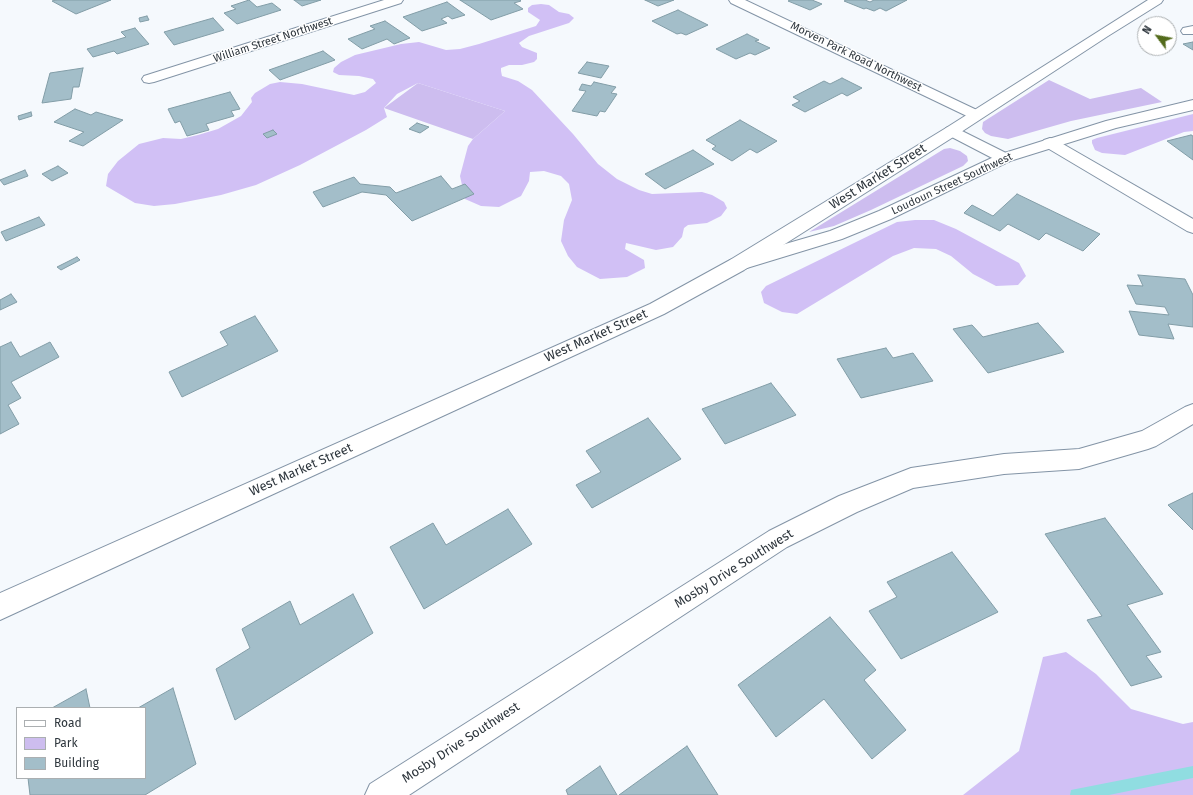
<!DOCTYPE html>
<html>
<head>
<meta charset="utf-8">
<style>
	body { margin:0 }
	#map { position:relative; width:1193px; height:795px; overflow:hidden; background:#f5f9fd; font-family:"Fira Sans",sans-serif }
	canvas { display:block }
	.legend { position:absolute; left:16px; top:707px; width:130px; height:72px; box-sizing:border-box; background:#fff; border:1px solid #abafb1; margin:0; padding:5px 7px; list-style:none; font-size:12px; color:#2e363d }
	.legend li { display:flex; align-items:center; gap:8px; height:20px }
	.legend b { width:20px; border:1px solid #abafb1 }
	.north { position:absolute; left:1137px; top:16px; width:40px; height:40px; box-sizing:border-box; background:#fff; border:1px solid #abafb1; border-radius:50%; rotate:302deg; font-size:11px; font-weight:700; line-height:16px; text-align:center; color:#2e363d }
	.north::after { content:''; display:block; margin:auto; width:14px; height:18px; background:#536b1b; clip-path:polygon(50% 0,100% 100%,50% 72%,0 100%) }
</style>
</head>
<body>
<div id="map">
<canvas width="1193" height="795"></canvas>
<ul class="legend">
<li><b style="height:5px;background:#fff"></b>Road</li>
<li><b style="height:11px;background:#cdbdef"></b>Park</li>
<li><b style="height:11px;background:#a3bec9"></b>Building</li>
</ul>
<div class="north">N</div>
</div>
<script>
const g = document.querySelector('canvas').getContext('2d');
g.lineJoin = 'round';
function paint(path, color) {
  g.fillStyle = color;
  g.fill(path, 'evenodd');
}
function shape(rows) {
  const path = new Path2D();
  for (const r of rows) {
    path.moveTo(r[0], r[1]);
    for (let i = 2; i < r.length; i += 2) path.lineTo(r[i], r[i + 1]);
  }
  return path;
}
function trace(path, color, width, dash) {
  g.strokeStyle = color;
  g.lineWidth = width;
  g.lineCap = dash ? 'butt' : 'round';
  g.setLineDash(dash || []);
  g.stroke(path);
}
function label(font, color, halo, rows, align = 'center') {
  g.font = font + ' "Fira Sans",sans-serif';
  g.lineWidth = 3;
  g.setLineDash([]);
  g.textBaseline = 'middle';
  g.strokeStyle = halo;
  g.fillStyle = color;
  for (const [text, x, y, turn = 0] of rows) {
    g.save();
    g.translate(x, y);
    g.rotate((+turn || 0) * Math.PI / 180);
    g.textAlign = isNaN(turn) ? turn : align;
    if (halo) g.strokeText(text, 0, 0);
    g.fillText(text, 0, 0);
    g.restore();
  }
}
paint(shape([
	[1049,80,1090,99,1141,88,1162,102,1071,121,1008,139,991,136,985,133,982,129,983,122],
	[418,83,505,111,473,139,384,108],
	[950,148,960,151,967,156,968,161,963,166,871,210,834,226,809,232,944,149]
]), '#cdbdef');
paint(shape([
	[541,4,549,5,559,12,569,14,574,18,569,23,529,36,519,43,522,47,537,53,537,59,534,62,522,65,509,65,501,68,501,71,502,76,518,81,532,90,573,134,598,164,617,179,639,190,652,194,702,192,712,195,724,202,727,208,721,216,707,223,688,225,684,228,682,237,673,247,656,250,626,243,625,249,644,260,645,268,627,277,600,279,577,267,568,256,561,241,564,220,572,200,569,184,561,176,544,171,530,172,529,181,521,196,499,207,481,206,465,199,460,176,468,146,473,139,505,111,418,83,397,94,384,108,387,117,366,130,300,165,256,185,221,195,175,204,154,206,135,203,106,186,108,174,118,161,139,144,163,138,181,139,198,135,218,129,241,116,252,102,251,98,255,93,270,84,280,82,302,84,354,95,365,92,376,83,373,79,359,76,339,75,333,72,334,68,341,62,355,55,401,44,419,42,446,50,460,49,479,44,536,26,540,20,528,12,528,8,532,5],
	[1193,114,1193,131,1184,132,1125,155,1102,153,1095,150,1092,143,1092,140,1097,138],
	[915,220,934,220,956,229,1019,263,1026,276,1018,285,996,286,973,274,951,256,936,249,914,248,893,256,797,314,782,312,764,303,761,292,766,286,897,222],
	[1066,652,1096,674,1131,709,1183,724,1193,722,1193,795,963,795,1019,751,1043,657]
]), '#d1c0f5');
paint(shape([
	[1193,766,1193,778,1109,795,1070,795,1071,790,1076,789,1193,766]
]), '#90dde1');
const building = shape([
	[56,0,111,0,76,14,52,1,56,0],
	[249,0,257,7,272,3,281,10,237,24,224,13,236,9,231,6,249,0],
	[294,0,321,0,302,6,294,0],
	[460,0,520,0,521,1,514,3,523,9,491,20,460,0],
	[645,0,674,0,658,6,645,0],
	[790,0,812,0,822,4,810,10,788,1,790,0],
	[846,0,865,0,870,2,874,0,907,0,886,11,880,8,874,11,866,8,864,9,844,1,846,0],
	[447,2,465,15,452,19,448,16,441,19,447,23,422,31,403,17,447,2],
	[678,10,708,25,686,35,681,33,677,34,652,21,678,10],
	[147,16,149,20,140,22,139,18,147,16],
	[213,18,224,30,174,45,164,32,213,18],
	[385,21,410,38,394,44,387,39,362,49,348,39,375,29,370,26,385,21],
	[135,28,149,44,117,54,114,51,93,57,87,49,126,37,121,32,135,28],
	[747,34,759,40,755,41,770,48,755,55,750,53,736,59,716,49,747,34],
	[1193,42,1193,50,1183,44,1193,42],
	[323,51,335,60,280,80,269,70,323,51],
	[587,62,609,66,601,78,578,73,587,62],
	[83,68,79,87,73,87,71,99,42,103,50,73,83,68],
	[842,78,862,88,847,96,842,93,805,112,792,105,800,101,793,97,824,81,830,84,842,78],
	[594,82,616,87,611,93,617,94,605,112,600,111,597,116,572,111,586,91,579,90,582,84,591,86,594,82],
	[230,92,240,109,231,111,234,116,206,124,209,130,187,136,180,121,175,123,168,109,230,92],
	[75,109,91,115,96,112,123,120,83,146,69,141,84,132,54,122,75,109],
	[31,112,32,116,19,120,18,116,31,112],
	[740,120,777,141,757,153,750,149,732,161,712,149,716,146,706,140,740,120],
	[417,123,429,127,420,133,409,129,417,123],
	[273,130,277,134,267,138,263,134,273,130],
	[1191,135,1193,136,1193,160,1167,141,1191,135],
	[693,150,714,164,665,189,645,174,693,150],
	[58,166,68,173,52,181,42,174,58,166],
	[25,170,28,176,4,185,0,180,25,170],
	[441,176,452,189,465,184,474,194,412,221,386,195,362,192,323,207,313,192,354,177,360,184,390,187,396,193,441,176],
	[1017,194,1100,234,1083,251,1046,233,1039,240,1008,224,1000,231,964,213,972,205,993,216,1017,194],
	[39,217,45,225,6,241,1,232,39,217],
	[77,257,80,260,61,270,57,267,77,257],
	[1138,275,1185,279,1193,295,1193,327,1168,324,1174,339,1139,335,1129,311,1169,315,1165,307,1136,304,1127,285,1143,286,1138,275],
	[11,294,17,302,0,310,0,300,11,294],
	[255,316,278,351,182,397,169,372,228,345,220,332,255,316],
	[1038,323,1064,352,988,373,953,329,972,325,983,337,1038,323],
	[11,342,20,357,50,342,59,357,11,382,21,398,8,405,19,424,0,434,0,347,11,342],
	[886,348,893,358,913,353,933,381,861,398,837,359,886,348],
	[771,383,796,415,725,444,702,409,771,383],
	[648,418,681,459,592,508,576,485,601,472,586,451,648,418],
	[1193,493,1193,530,1168,505,1193,493],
	[508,509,532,544,424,609,390,547,433,523,446,545,508,509],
	[1105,518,1163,594,1127,605,1161,652,1146,656,1162,677,1131,686,1087,620,1102,616,1045,534,1105,518],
	[952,552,998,612,901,659,869,611,897,597,887,582,952,552],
	[353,594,373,633,235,720,216,669,250,648,242,629,290,601,300,625,353,594],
	[830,617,876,670,864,680,906,730,872,759,824,699,776,737,738,685,830,617],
	[173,688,196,764,145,795,30,795,28,778,145,778,145,708,138,708,173,688],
	[86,689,90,708,52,708,86,689],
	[687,746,718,795,619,795,687,746],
	[600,766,617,795,568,795,566,790,600,766]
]);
paint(building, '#a3bec9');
trace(building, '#829da7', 1);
const minor = shape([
	[384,0,403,0,401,3,154,82,149,83,144,82,142,79,144,76,384,0],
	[1193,26,1193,34,1183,34,1181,31,1183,28,1193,26],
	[1050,138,1056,140,1193,219,1193,233,1187,231,1044,146,1042,143,1044,140,1050,138],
	[1193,404,1193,424,1156,446,1148,449,1079,469,1004,474,913,488,857,512,787,547,409,795,365,795,370,784,769,531,839,496,911,468,1004,454,1079,449,1142,431,1185,407,1193,404]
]);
const tertiary = shape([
	[729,0,745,0,981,112,984,115,981,118,976,120,971,118,731,3,729,0],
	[952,126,1010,155,1012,158,1010,161,1004,163,998,161,946,134,944,131,946,128,952,126]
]);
const secondary = shape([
	[1193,100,1193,110,1116,128,1010,161,891,219,842,239,737,271,730,270,728,265,730,260,830,231,879,211,998,155,1106,121,1193,100]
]);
const primary = shape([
	[1148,0,1163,0,1161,3,1108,36,958,134,744,270,664,314,0,620,0,593,650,304,730,260,946,128,1148,0]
]);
trace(minor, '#8394a6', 2);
trace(tertiary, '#8394a6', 2);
trace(secondary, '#8394a6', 2);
trace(primary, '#8394a6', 2);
paint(minor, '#fff');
paint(tertiary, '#fff');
paint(secondary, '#fff');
paint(primary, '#fff');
label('11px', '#2e363d', '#fff', [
	["William Street Northwest",273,40,-18],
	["Morven Park Road Northwest",856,57,26],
	["Loudoun Street Southwest",952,184,-25]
]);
label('13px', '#2e363d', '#fff', [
	["West Market Street",878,177,-32],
	["West Market Street",596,336,-24],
	["West Market Street",301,470,-24],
	["Mosby Drive Southwest",734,569,-32],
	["Mosby Drive Southwest",461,743,-33]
]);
</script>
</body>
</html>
